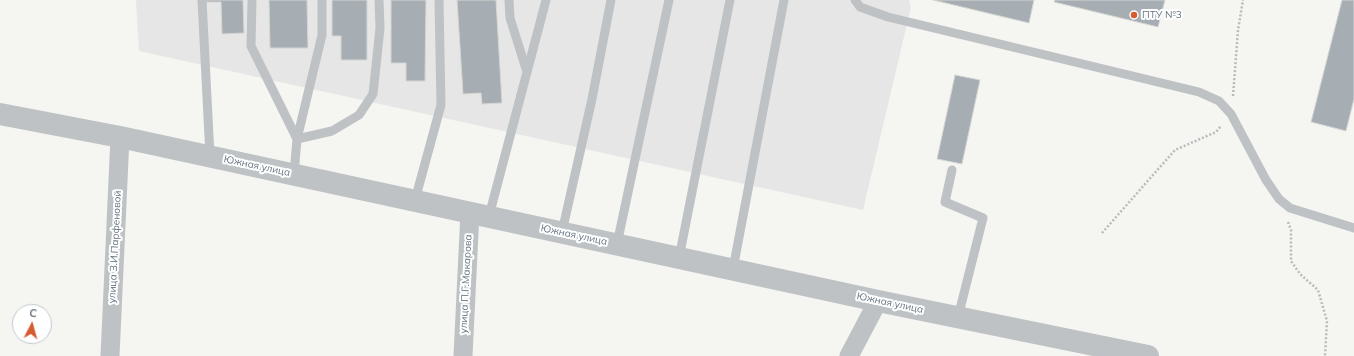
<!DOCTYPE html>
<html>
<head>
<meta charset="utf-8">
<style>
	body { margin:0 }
	#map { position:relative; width:1354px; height:356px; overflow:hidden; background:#f5f5f1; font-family:Mulish,sans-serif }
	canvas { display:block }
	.north { position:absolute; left:12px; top:304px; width:40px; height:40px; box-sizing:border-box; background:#fff; border:1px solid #c2c7cc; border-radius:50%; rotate:6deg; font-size:11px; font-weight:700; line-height:16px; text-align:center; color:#667480 }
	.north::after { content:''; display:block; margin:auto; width:14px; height:18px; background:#d65b30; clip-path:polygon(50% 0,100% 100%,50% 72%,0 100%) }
</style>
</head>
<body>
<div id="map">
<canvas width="1354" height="356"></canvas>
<div class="north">С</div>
</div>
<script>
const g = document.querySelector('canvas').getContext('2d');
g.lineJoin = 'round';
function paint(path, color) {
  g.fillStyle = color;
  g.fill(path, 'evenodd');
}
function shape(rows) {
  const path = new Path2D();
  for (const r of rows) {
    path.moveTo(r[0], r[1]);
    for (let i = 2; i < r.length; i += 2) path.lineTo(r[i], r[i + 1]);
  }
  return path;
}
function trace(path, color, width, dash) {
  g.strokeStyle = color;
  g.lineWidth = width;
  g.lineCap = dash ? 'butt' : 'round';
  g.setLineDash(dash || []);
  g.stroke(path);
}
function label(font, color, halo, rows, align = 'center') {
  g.font = font + ' Mulish,sans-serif';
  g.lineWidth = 4;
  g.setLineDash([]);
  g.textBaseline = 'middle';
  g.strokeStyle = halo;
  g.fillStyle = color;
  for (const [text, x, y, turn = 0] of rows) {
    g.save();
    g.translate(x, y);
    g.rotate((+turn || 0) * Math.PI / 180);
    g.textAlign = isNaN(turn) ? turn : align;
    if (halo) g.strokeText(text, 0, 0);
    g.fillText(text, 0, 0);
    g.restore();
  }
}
paint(shape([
	[136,0,909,0,911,7,863,210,139,51]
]), '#e5e6e5');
const building = shape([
	[206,0,243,0,244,33,222,34,221,2,206,2,206,0],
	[269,0,307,0,308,48,270,48,269,0],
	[332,0,367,0,367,60,341,60,341,36,332,36,332,0],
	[391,0,426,0,425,81,406,81,406,63,391,63,391,0],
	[457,0,496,0,502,103,482,104,481,93,463,94,457,0],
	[933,0,1034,0,1029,23,933,0],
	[1055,0,1165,0,1158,27,1054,2,1055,0],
	[1342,0,1354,0,1354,99,1346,131,1311,122,1342,0],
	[955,75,980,80,962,164,937,159,955,75]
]);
paint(building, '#a7aeb3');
trace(building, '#d6d6d4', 1);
trace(shape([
	[1233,96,1238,30,1243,0],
	[1288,222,1291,230,1291,261,1300,274,1318,290,1327,321,1325,356],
	[1102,233,1175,150,1216,132,1221,126]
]), '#b8bbbd', 2.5, [2, 2]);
trace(shape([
	[202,0,210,156],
	[252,0,251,46,297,139,332,131,359,115,373,94,380,28,379,0],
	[509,0,510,18,527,72],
	[855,0,860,7,888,17,1199,92,1219,101,1231,114,1266,180,1279,199,1290,208,1354,228],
	[952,170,945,202,983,218,958,317],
	[294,174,297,139,322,35,322,0],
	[415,200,441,105,439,0],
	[489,216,546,0],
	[562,232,592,99,611,0],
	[617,244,669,0],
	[679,258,730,0],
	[733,269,784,0]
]), '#bec2c5', 9);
trace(shape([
	[110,356,120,137],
	[463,356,470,212],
	[849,356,878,301]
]), '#bec2c5', 19);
trace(shape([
	[0,114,120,137,878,301,1148,356]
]), '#bec2c5', 22);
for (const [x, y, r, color] of [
	[1134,15,4,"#d65b30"]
]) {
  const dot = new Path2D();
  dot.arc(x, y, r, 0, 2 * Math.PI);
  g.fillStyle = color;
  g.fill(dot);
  trace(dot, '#fff', 1.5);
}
label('10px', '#667480', '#fff', [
	["ПТУ №3",1142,15]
], 'left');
label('10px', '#667480', '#fff', [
	["Южная улица",257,166,12],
	["Южная улица",574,235,12],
	["улица З.И.Парфеновой",115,247,-87],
	["улица П.Г.Макарова",466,284,-87],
	["Южная улица",890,303,12]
]);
</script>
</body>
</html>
